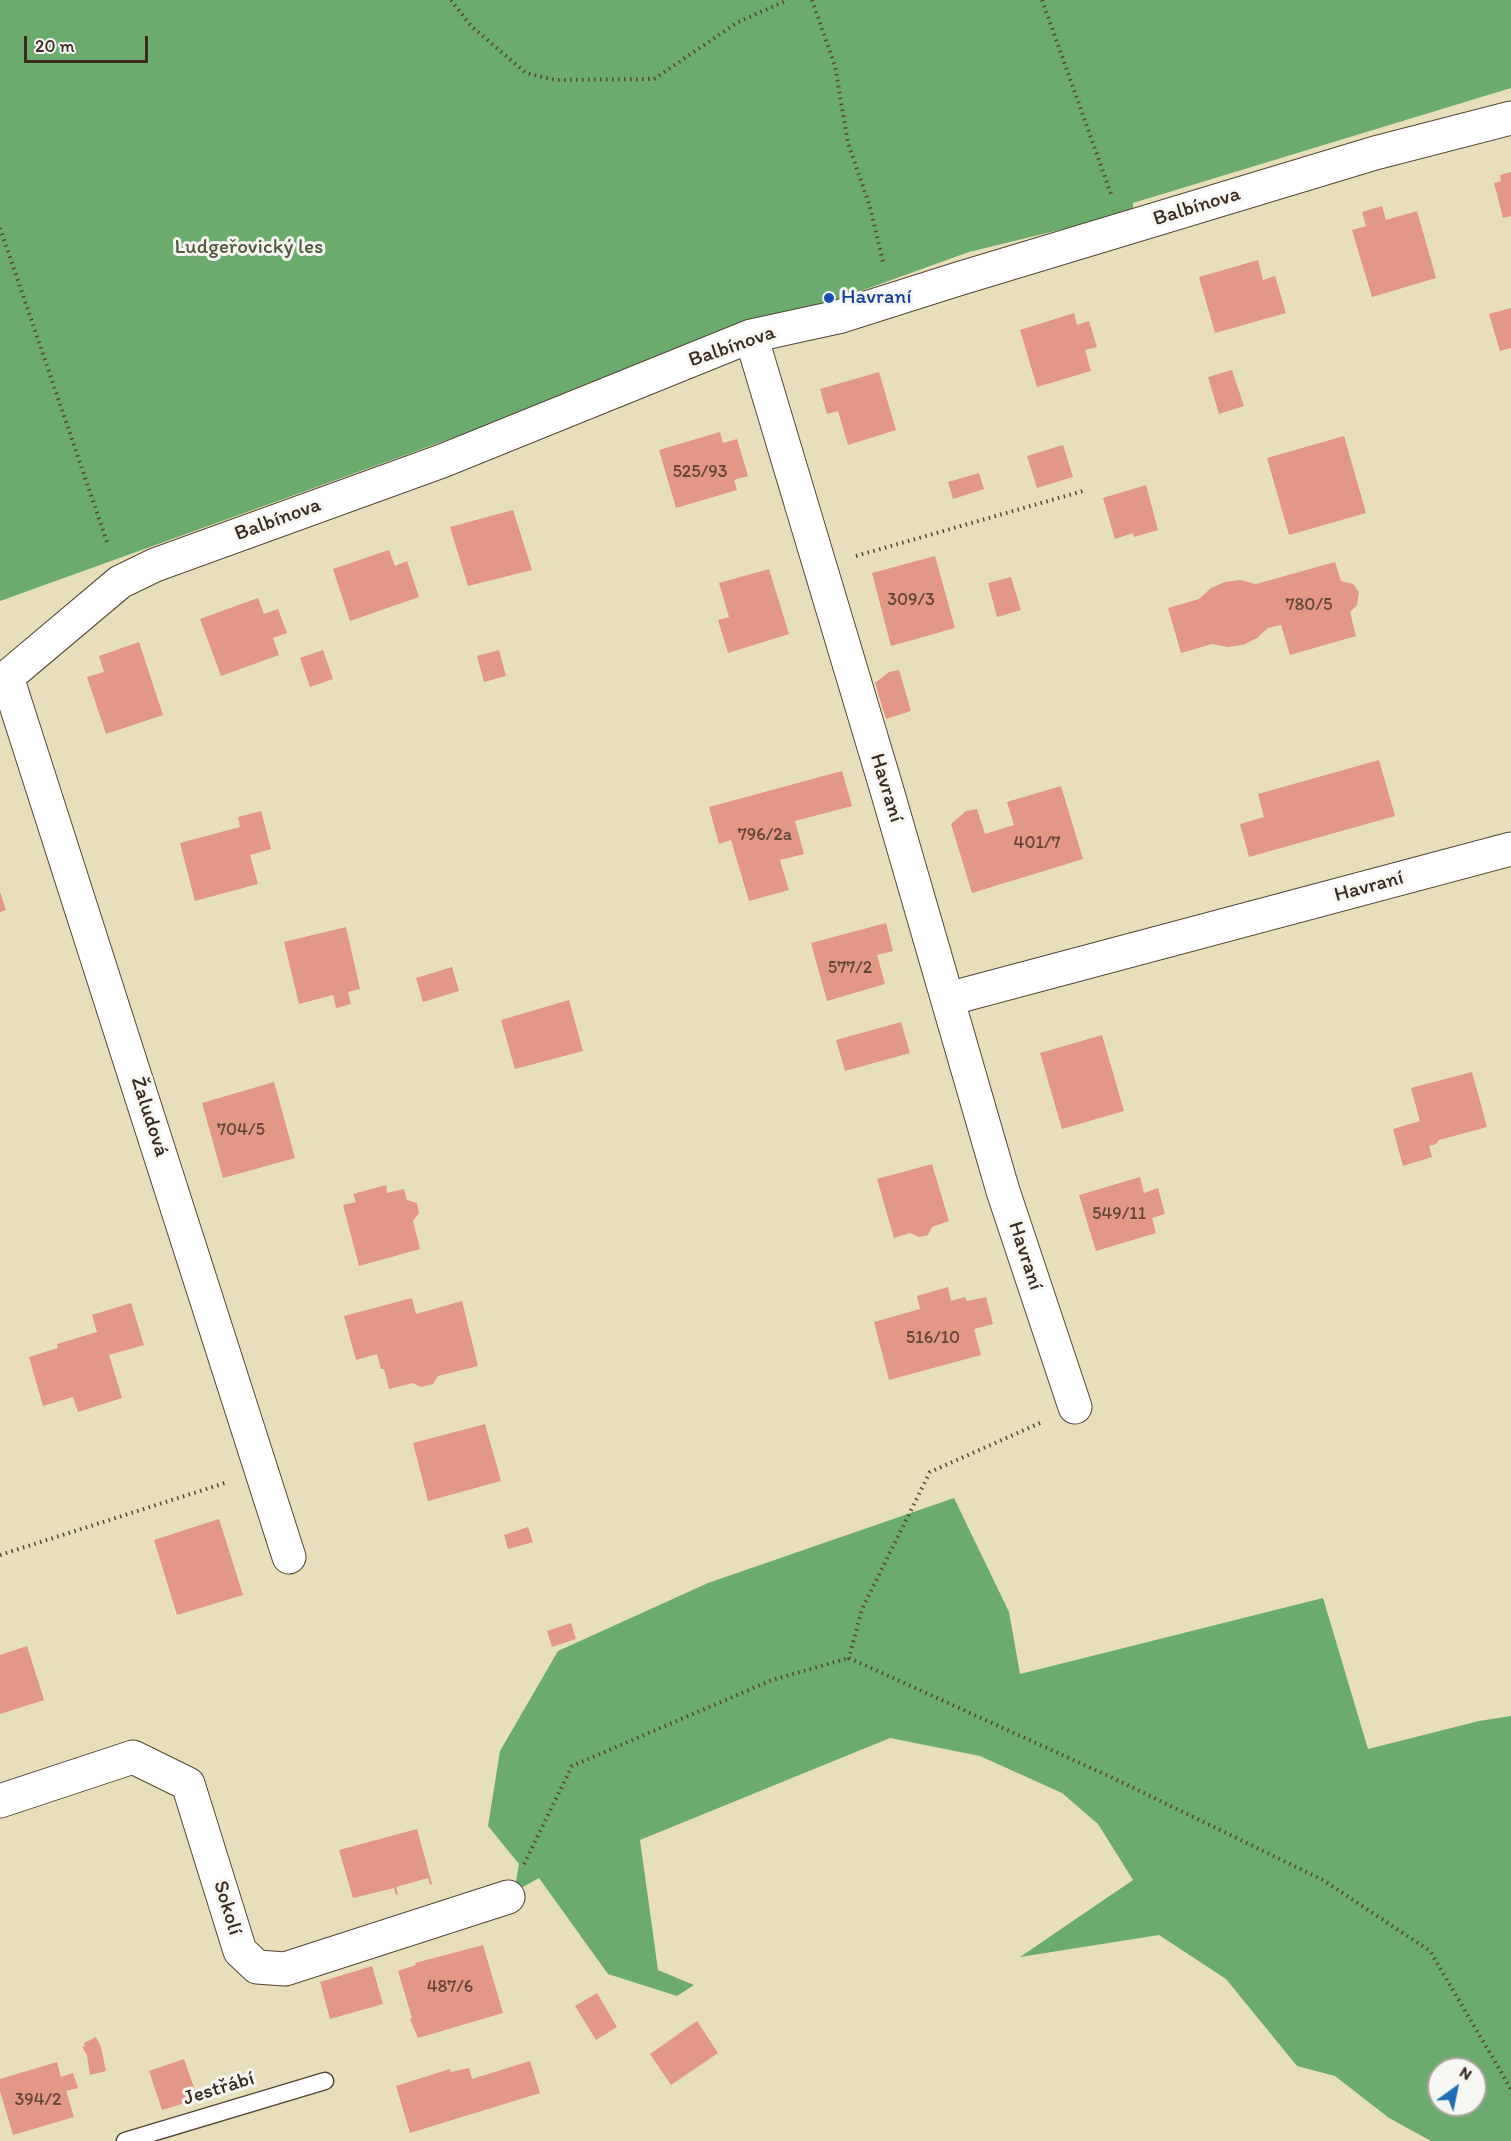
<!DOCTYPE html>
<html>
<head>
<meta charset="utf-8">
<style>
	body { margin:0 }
	#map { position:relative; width:1511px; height:2141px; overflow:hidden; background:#e7dfbb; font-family:Itim,sans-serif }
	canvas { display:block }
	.north { position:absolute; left:1427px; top:2057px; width:60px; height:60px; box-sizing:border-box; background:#f6f6f2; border:2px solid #aba49d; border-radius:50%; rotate:33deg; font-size:16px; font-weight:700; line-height:24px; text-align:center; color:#3b2a1e }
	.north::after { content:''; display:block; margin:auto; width:21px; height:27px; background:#1f6fb2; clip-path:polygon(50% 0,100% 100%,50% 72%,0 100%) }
	.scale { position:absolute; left:24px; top:36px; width:124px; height:27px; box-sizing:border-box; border:3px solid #3b2a1e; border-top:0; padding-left:8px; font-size:18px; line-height:21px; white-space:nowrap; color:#3b2a1e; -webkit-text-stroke:4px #f6f6f2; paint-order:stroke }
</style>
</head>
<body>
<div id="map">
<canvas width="1511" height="2141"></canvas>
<div class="north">N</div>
<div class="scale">20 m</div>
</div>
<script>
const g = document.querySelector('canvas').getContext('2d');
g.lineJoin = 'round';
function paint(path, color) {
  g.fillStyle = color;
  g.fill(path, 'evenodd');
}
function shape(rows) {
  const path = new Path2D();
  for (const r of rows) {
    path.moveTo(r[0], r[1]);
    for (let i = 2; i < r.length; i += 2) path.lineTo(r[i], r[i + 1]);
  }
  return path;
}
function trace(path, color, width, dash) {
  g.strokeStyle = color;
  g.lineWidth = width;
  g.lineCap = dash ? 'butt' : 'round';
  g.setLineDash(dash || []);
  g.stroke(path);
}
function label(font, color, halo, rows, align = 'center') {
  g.font = font + ' Itim,sans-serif';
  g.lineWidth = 6;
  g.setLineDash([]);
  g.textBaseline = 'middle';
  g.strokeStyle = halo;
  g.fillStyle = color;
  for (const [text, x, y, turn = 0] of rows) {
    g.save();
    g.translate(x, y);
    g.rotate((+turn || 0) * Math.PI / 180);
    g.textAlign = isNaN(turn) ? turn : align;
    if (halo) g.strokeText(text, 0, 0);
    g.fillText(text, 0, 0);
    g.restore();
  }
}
paint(shape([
	[0,0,1511,0,1511,88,1133,203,1133,212,969,252,0,601],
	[954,1498,1009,1612,1020,1674,1323,1598,1368,1749,1479,1721,1511,1716,1511,2141,1431,2141,1389,2118,1335,2076,1297,2066,1226,1979,1159,1935,1020,1957,1133,1880,1098,1824,1062,1793,980,1756,890,1738,640,1840,658,1970,694,1985,677,1996,608,1974,539,1878,514,1892,519,1864,488,1826,500,1751,558,1651,708,1583],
	[1439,2069,1475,2069,1475,2105,1439,2105]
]), '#6bab6d');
paint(shape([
	[1511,172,1511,216,1503,218,1494,183,1501,181,1500,175],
	[1382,206,1386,220,1417,211,1436,278,1372,297,1352,230,1366,226,1362,212],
	[1258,260,1263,280,1275,276,1286,313,1215,333,1199,277],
	[1511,308,1511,348,1500,351,1489,314],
	[1074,313,1077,325,1089,321,1097,347,1085,350,1091,371,1037,387,1020,330],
	[1232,370,1244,406,1219,414,1208,377],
	[879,372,896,430,848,445,838,411,827,414,820,389],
	[720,432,723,443,737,439,748,476,734,480,737,490,676,508,659,450],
	[1344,436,1366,513,1289,535,1267,458],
	[1063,445,1073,477,1037,488,1027,456],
	[979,473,984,489,953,499,948,482],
	[1146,485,1158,530,1134,537,1133,533,1115,539,1103,498],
	[513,510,532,570,468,586,450,527],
	[389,550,395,566,407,561,419,597,350,621,333,569],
	[935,556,955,628,891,646,872,573],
	[1335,562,1341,581,1353,584,1359,592,1357,605,1350,612,1356,636,1290,655,1281,625,1268,628,1257,638,1243,645,1228,647,1212,644,1181,653,1168,608,1199,599,1211,588,1225,582,1240,580,1256,584],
	[769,569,789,634,728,653,718,620,729,617,719,583],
	[1011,577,1021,610,997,617,988,583],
	[258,598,264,614,278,609,287,633,273,638,279,655,221,676,200,619],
	[139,642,163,715,106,734,87,677,104,672,99,656],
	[323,650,333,679,310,687,300,658],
	[499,650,506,676,484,682,477,656],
	[899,670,911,711,886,719,875,683,889,672],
	[1379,760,1395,816,1249,857,1240,824,1264,817,1258,794],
	[842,771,852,806,795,821,804,854,780,860,789,890,749,901,731,840,719,844,709,807],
	[1061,786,1083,859,972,893,951,824,966,811,977,809,985,834,1014,825,1007,802],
	[261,811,271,849,250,855,258,884,195,901,180,843,240,827,238,817],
	[0,892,6,910,0,912],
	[886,923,893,951,877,955,885,984,827,1001,811,943],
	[346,927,360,989,348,992,351,1004,336,1008,333,995,299,1004,284,942],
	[452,967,459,991,423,1002,416,978],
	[569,1000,583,1051,515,1069,501,1020],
	[901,1022,910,1053,845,1071,836,1040],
	[1102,1035,1124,1111,1062,1129,1040,1053],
	[1472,1072,1487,1127,1439,1140,1436,1144,1429,1146,1432,1157,1403,1166,1393,1129,1420,1121,1411,1088],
	[274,1082,295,1158,223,1178,202,1103],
	[932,1164,949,1221,932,1227,928,1235,919,1237,910,1233,894,1238,877,1179],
	[1140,1177,1144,1193,1158,1188,1165,1214,1152,1218,1156,1233,1096,1251,1079,1195],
	[386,1185,387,1193,404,1189,407,1200,417,1203,419,1213,413,1221,420,1249,359,1266,343,1205,356,1202,353,1194],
	[948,1287,951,1301,965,1297,967,1301,986,1297,993,1324,974,1329,981,1355,889,1380,874,1322,920,1309,917,1296],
	[412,1298,416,1314,462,1301,478,1366,438,1376,433,1384,421,1387,413,1383,389,1389,384,1369,381,1369,377,1354,356,1360,344,1316],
	[131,1303,144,1345,109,1355,122,1398,78,1412,73,1397,43,1406,29,1357,58,1348,57,1344,97,1332,92,1315],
	[485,1424,501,1481,428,1501,413,1443],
	[219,1519,243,1595,177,1615,154,1540],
	[528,1527,533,1542,508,1549,504,1535],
	[571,1623,576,1639,552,1647,547,1631],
	[27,1646,44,1700,0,1714,0,1655],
	[417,1829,432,1884,430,1885,428,1878,396,1887,398,1894,396,1895,394,1888,353,1898,339,1850],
	[483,1945,503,2013,418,2038,410,2019,412,2018,398,1971,416,1965,415,1963],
	[372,1966,383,2004,330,2019,320,1982],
	[597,1993,617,2027,596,2040,575,2006],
	[697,2021,718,2053,671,2085,650,2054],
	[96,2037,101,2047,106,2071,90,2075,87,2055,82,2047,85,2046,84,2043],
	[184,2059,198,2099,162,2110,149,2071],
	[530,2061,540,2093,410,2133,396,2086,450,2069,451,2072,469,2068,472,2079],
	[57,2062,61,2077,73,2073,78,2088,66,2091,74,2117,13,2135,0,2091,0,2079]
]), '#e29787');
const lane = shape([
	[125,2141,325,2081]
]);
const street = shape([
	[751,336,886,787,1003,1191,1075,1407],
	[7,677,289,1557],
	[0,683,120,582,155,565,442,461,751,336,838,317,958,279,1375,153,1511,118],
	[948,999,1511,849],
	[0,1801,133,1757,188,1784,240,1951,257,1967,285,1969,508,1897]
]);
trace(lane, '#554536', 19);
trace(street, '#554536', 35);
trace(shape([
	[451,0,471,26,526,73,555,80,654,79,738,22,788,0],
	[812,0,835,66,848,143,870,207,883,262],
	[1042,0,1111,194],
	[0,228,108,545],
	[856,556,1083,491],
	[1040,1423,930,1472,862,1609,849,1658,1113,1778,1323,1880,1430,1951,1511,2089],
	[0,1555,225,1483],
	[524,1864,572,1766,772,1680,849,1658]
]), '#554536', 4, [1.5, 4.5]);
trace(lane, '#fff', 16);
trace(street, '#fff', 33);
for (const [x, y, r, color] of [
	[829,298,6,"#1a4fb4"]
]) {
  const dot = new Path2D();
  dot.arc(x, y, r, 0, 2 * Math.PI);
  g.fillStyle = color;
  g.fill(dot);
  trace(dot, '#f6f6f2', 2);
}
label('18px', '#654538', null, [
	["525/93",700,472],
	["309/3",911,600],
	["780/5",1309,605],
	["796/2a",765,835],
	["401/7",1037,843],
	["577/2",850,968],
	["704/5",241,1130],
	["549/11",1119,1214],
	["516/10",933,1338],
	["487/6",450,1987],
	["394/2",38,2100]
]);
label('21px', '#3b2a1e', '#f6f6f2', [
	["Balbínova",1197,207,-17],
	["Balbínova",732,347,-19],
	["Balbínova",278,520,-20],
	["Havraní",886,788,73],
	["Havraní",1369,887,-15],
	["Žaludová",149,1117,72],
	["Havraní",1025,1256,72],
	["Sokolí",227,1908,73],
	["Jestřábí",219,2089,-17]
]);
label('21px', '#51593b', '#f6f6f2', [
	["Ludgeřovický les",249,248]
]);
label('21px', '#164399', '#f6f6f2', [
	["Havraní",841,298]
], 'left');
</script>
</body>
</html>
